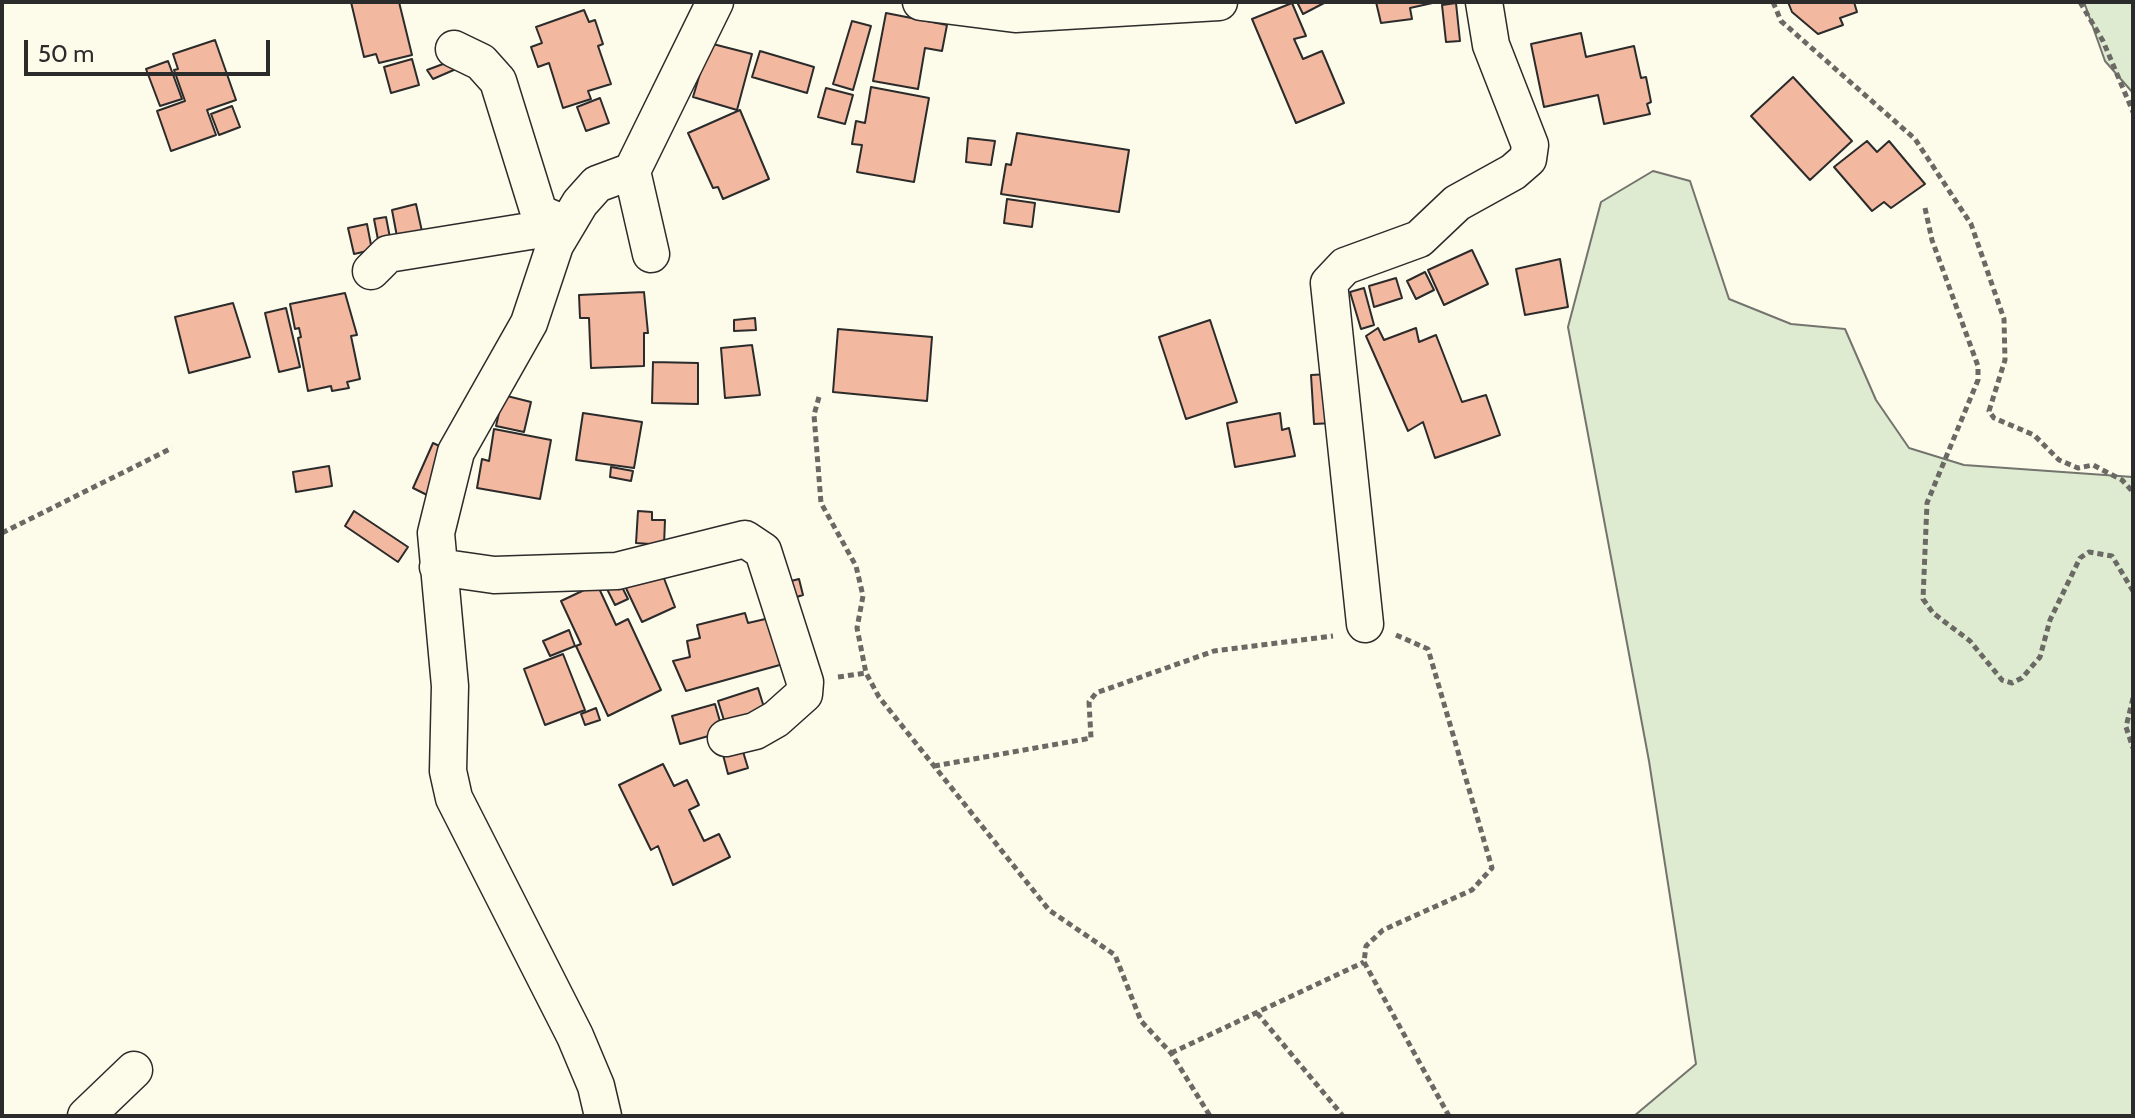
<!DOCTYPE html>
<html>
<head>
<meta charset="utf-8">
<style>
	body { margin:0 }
	#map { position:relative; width:2135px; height:1118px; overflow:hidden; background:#fdfbea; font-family:Cabin,sans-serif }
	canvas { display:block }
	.frame { position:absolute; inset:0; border:4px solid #2b2b2b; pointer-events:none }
	.scale { position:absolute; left:24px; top:40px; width:246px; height:36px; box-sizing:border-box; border:4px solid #2b2b2b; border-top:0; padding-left:10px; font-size:24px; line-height:28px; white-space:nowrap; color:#2b2b2b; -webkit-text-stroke:6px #fdfbea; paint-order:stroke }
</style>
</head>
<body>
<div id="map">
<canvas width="2135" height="1118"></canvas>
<div class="frame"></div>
<div class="scale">50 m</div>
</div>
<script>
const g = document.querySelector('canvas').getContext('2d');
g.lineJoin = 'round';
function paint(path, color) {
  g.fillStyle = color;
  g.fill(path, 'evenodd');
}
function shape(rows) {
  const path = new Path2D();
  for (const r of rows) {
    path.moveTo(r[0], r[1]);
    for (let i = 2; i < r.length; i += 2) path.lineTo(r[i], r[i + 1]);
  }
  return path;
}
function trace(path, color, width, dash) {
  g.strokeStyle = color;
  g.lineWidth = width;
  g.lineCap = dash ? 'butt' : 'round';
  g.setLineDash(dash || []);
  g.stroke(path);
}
const green = shape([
	[2084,2,2133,2,2133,93,2105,61,2084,2],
	[1653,171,1690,181,1729,299,1791,324,1845,329,1876,400,1909,448,1964,465,2133,477,2133,1116,1634,1116,1696,1064,1649,761,1568,327,1601,202,1653,171]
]);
paint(green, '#deebd1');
trace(green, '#74746e', 2);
const building = shape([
	[351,2,399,2,412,55,379,63,376,54,364,57,351,2],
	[1297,2,1326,2,1303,14,1297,2],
	[1376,2,1437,2,1410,8,1412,19,1381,23,1376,2],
	[1788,2,1854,2,1857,12,1840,18,1843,25,1818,34,1792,12,1788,2],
	[1292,3,1306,36,1294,39,1303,59,1322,51,1344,103,1296,123,1252,19,1292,3],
	[1456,3,1460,41,1446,42,1442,5,1456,3],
	[584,10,589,22,595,20,603,44,598,46,611,84,588,91,591,99,563,108,549,63,538,67,531,47,542,43,536,27,584,10],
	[886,13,947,25,942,51,925,48,918,89,873,81,886,13],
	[852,21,871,26,853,90,833,84,852,21],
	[1581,33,1586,57,1634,46,1641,78,1646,77,1651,102,1647,104,1650,114,1604,124,1598,95,1544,107,1531,44,1581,33],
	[215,40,236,100,207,110,216,135,171,151,157,111,185,101,174,70,178,69,173,54,215,40],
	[709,43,752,54,737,110,693,97,709,43],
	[760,51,814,67,807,93,752,77,760,51],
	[412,59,419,85,391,93,384,67,412,59],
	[168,61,182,99,160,106,146,69,168,61],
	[451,61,456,69,433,79,427,70,451,61],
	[1793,77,1852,141,1810,180,1751,116,1793,77],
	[871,87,929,98,914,182,857,172,862,145,852,144,856,121,865,123,871,87],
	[826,88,853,95,845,124,818,117,826,88],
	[600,98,609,123,586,131,577,107,600,98],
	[232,106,240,127,219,135,211,114,232,106],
	[740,110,769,179,723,199,718,187,713,188,688,133,740,110],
	[1017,133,1129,150,1119,212,1001,194,1006,164,1011,165,1017,133],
	[968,138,995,141,991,165,966,162,968,138],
	[1867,141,1877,152,1889,141,1925,184,1891,208,1884,202,1872,211,1834,167,1867,141],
	[1007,199,1035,203,1032,227,1004,223,1007,199],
	[416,204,423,236,398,242,392,210,416,204],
	[386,217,391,243,379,245,374,219,386,217],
	[367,224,372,250,354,254,348,228,367,224],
	[1472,250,1488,284,1444,305,1428,270,1472,250],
	[1560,259,1568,307,1525,315,1516,269,1560,259],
	[1425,272,1434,290,1416,299,1407,281,1425,272],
	[1396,278,1402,298,1374,307,1369,286,1396,278],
	[1364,288,1374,325,1361,329,1350,292,1364,288],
	[644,292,648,333,644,333,644,366,591,368,589,318,580,318,579,295,644,292],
	[345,293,357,335,351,336,360,379,347,382,349,388,332,391,331,386,308,391,298,338,301,337,299,328,295,329,290,304,345,293],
	[233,303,250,357,189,373,175,317,233,303],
	[286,308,300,367,279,372,265,313,286,308],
	[755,318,756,330,734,331,734,320,755,318],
	[1210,320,1237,402,1186,419,1159,337,1210,320],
	[1378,328,1384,340,1416,328,1419,342,1436,335,1462,402,1486,395,1500,435,1435,458,1423,422,1408,431,1366,336,1378,328],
	[838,329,932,337,927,401,833,392,838,329],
	[752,345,760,395,725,398,721,348,752,345],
	[653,362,698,363,698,404,652,403,653,362],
	[1331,374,1333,423,1314,424,1311,375,1331,374],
	[503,395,531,402,524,432,496,426,503,395],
	[583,413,642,422,634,468,576,460,583,413],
	[1280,413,1282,430,1289,428,1295,456,1235,467,1227,423,1280,413],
	[494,429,551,440,540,499,477,488,482,459,489,461,494,429],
	[433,443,448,450,429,496,413,488,433,443],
	[329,466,332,486,296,492,293,472,329,466],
	[611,467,633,471,631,481,610,477,611,467],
	[354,511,408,547,398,562,345,526,354,511],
	[638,511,652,512,652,520,665,520,664,545,636,543,638,511],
	[660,568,675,607,642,622,624,584,660,568],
	[618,579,628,599,615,605,605,585,618,579],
	[799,579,803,595,787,600,783,583,799,579],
	[597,584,616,625,628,619,661,690,608,716,576,646,581,644,561,601,597,584],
	[745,613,748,623,774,617,787,663,686,691,673,661,690,657,687,641,700,638,697,625,745,613],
	[569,630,575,646,550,656,543,641,569,630],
	[563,654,585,710,545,725,524,669,563,654],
	[758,688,767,717,727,730,718,701,758,688],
	[715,704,723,732,680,744,672,716,715,704],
	[596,708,600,720,585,725,581,714,596,708],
	[741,745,748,768,728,774,722,751,741,745],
	[663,764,674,786,687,780,699,805,689,810,704,841,719,834,730,857,673,885,658,846,651,850,619,785,663,764]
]);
paint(building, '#f2b8a0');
trace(building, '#2b2b2b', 2);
const minor = shape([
	[921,2,1015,14,1219,2],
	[632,171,651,254],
	[371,271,388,254,567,225,539,213,498,81,481,62,454,49],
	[438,567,494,575,617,571,745,539,763,551,805,682,804,694,776,719,755,731,726,738],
	[1365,624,1329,283,1345,266,1419,239,1457,203,1513,172,1528,159,1530,145,1491,45,1484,2],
	[86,1116,134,1070],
	[603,1116,596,1086,575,1036,454,798,448,771,450,686,436,533,456,452,529,323,555,245,580,203,597,184,632,171,715,2]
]);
trace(minor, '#2b2b2b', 39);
trace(shape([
	[1773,2,1781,21,1915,139,1971,224,2004,319,2005,360,1989,411,1994,418,2034,435,2059,460,2078,468,2093,465,2122,480,2133,492],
	[2080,2,2103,41,2133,112],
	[1925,208,1932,240,1978,366,1978,380,1927,503,1923,599,1933,613,1970,641,2002,680,2012,683,2022,678,2040,657,2050,620,2080,558,2089,552,2112,556,2133,591],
	[819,397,814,415,821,503,856,566,863,596,857,628,866,673,879,697,1049,910,1115,955,1141,1021,1171,1053,1210,1116],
	[2,533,172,448],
	[1396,635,1428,649,1492,868,1472,890,1383,930,1366,946,1364,962,1449,1116],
	[838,677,866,673],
	[2133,698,2126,727,2133,748],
	[934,766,1091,738,1089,702,1096,693,1214,651,1333,636],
	[1257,1013,1343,1116],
	[1171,1053,1364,962]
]), '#6a6964', 5, [6, 4]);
trace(minor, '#fdfbea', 36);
</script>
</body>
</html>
